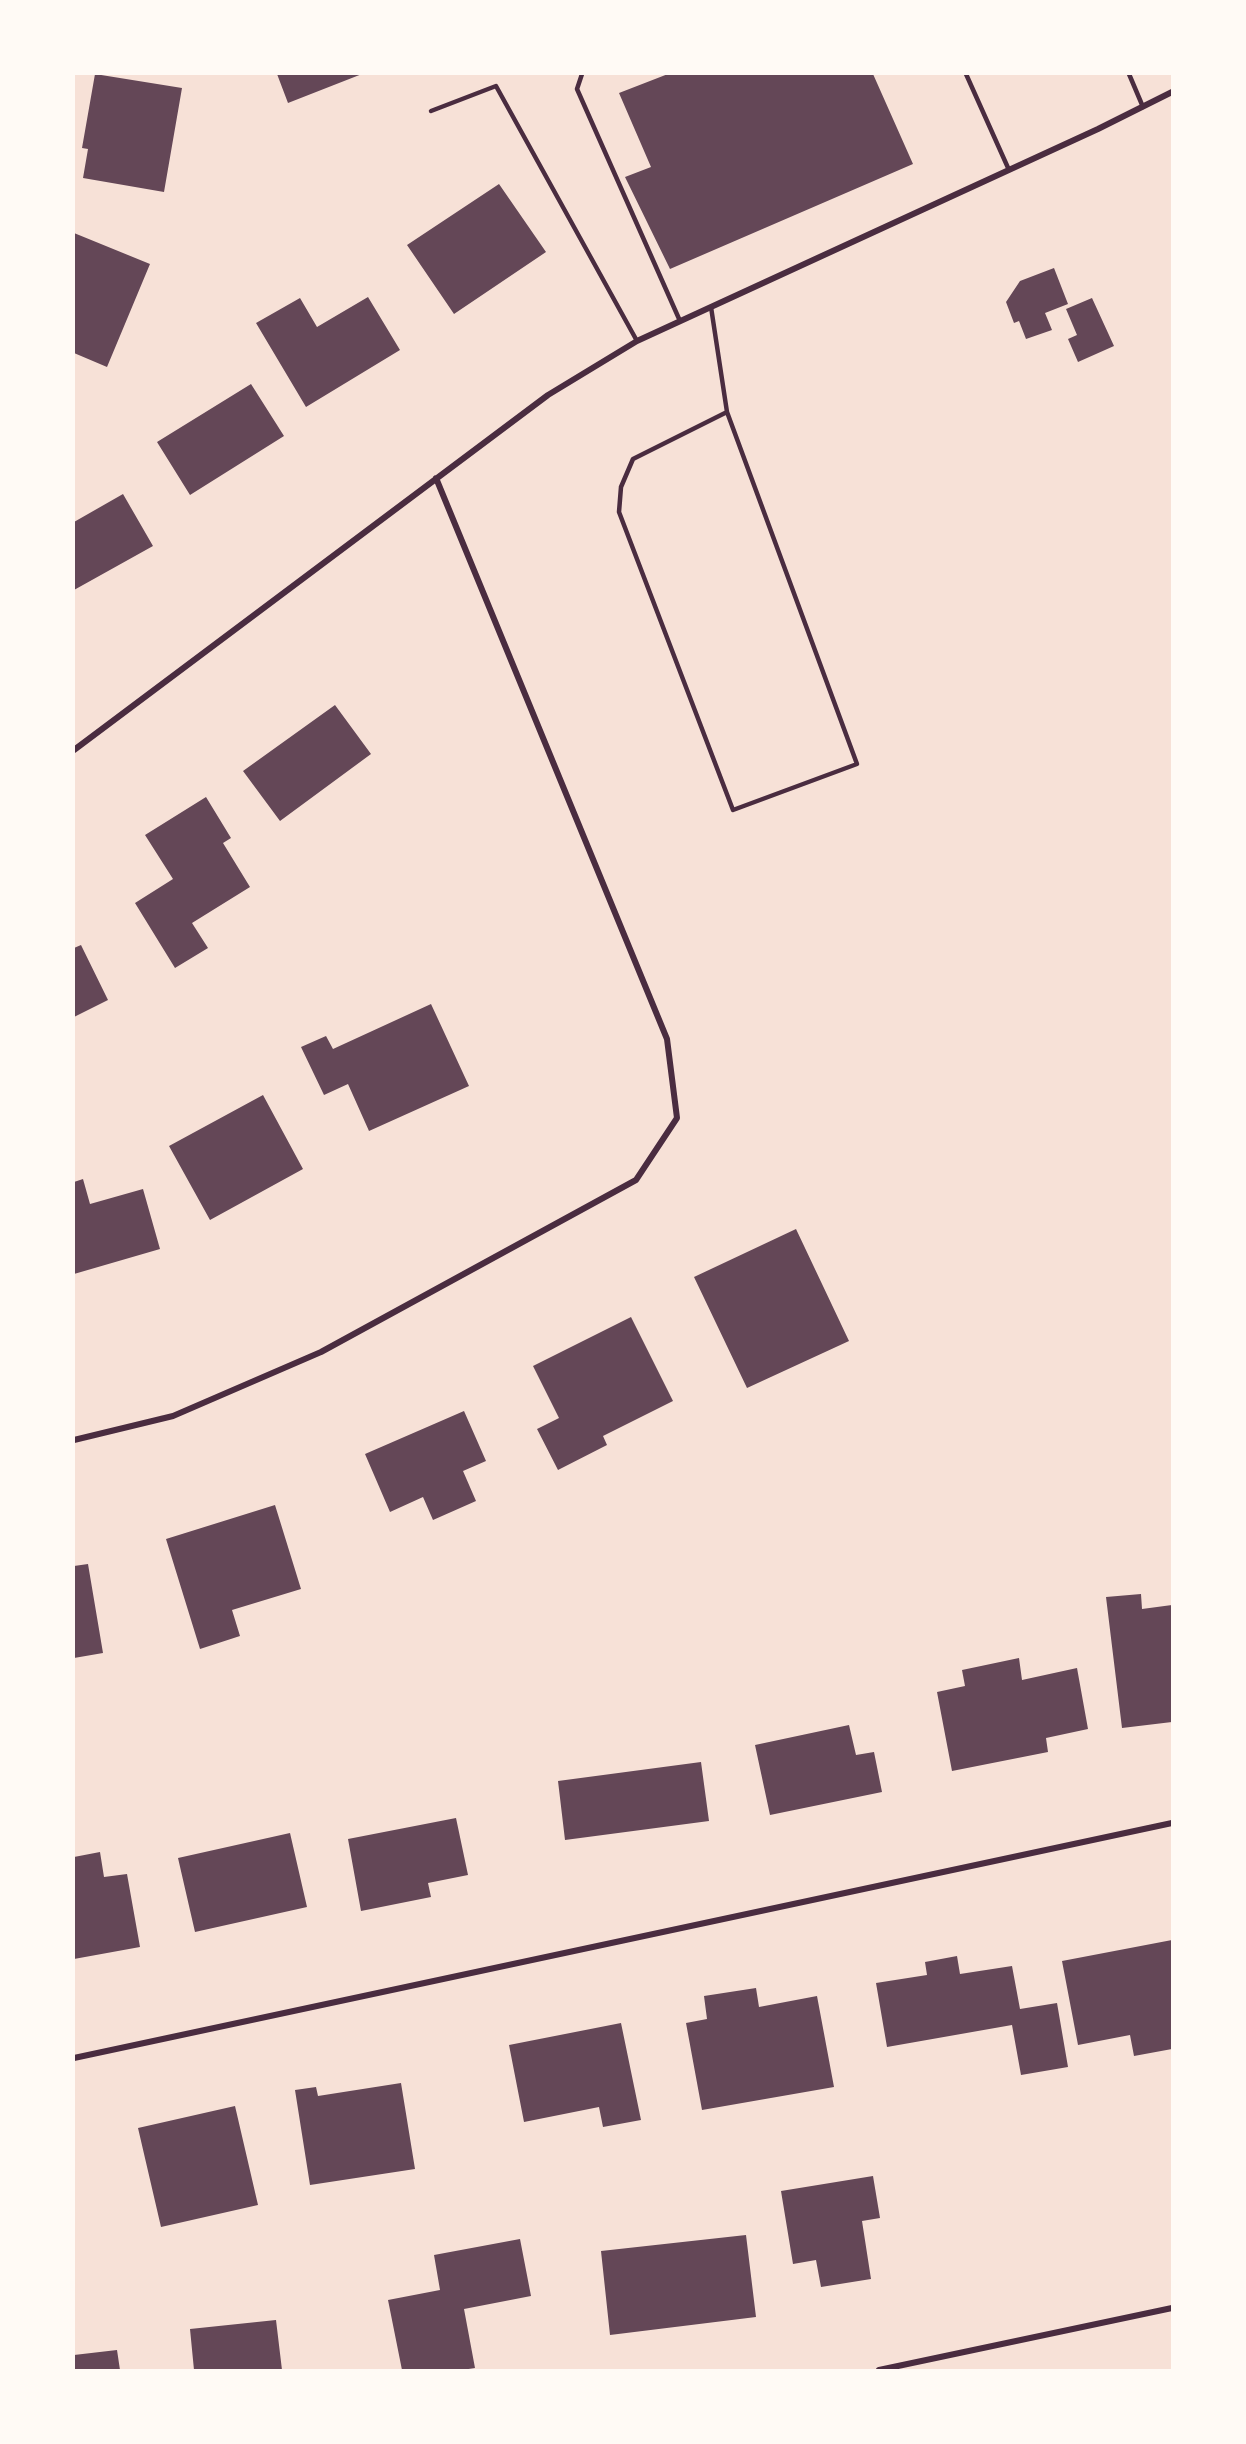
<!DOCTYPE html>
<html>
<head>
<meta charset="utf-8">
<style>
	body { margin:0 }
	#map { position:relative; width:1246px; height:2444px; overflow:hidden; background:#f7e1d7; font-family:"Source Sans 3",sans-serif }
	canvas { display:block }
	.frame { position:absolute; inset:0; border:75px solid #fffaf5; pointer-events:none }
</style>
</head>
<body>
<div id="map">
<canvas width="1246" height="2444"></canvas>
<div class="frame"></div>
</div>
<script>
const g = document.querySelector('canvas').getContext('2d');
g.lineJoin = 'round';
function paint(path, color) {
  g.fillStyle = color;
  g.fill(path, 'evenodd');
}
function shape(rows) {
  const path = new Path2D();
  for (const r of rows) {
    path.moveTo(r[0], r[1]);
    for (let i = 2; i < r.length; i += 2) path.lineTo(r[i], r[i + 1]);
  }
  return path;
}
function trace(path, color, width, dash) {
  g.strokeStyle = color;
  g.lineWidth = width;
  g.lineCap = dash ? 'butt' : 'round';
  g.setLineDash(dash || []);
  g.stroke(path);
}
paint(shape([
	[95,74,182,88,164,192,83,178,88,149,82,148],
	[277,74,362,74,288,103],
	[668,74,873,74,913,164,670,269,625,177,651,167,619,93],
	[499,184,546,252,454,314,407,245],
	[74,233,150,264,107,367,74,353],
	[1054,268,1068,304,1045,313,1052,330,1026,339,1019,321,1014,323,1006,302,1020,281],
	[368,297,400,350,306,407,256,323,300,298,317,327],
	[1092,298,1114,346,1078,362,1068,339,1077,335,1066,309],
	[251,384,284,436,190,495,157,442],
	[123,494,153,546,74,590,74,522],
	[335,705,371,754,280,821,243,771],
	[206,797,231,838,223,843,250,887,192,923,208,948,175,968,135,903,173,879,145,835],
	[81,945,108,1000,74,1017,74,948],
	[431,1004,469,1086,369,1131,348,1084,324,1095,301,1047,326,1036,333,1049],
	[263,1095,303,1169,210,1220,169,1146],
	[83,1179,90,1204,143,1189,160,1249,74,1274,74,1182],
	[796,1229,849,1341,747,1388,694,1277],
	[631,1317,673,1401,603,1436,607,1445,558,1470,537,1429,559,1418,533,1366],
	[464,1411,486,1461,463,1471,476,1501,433,1520,423,1497,390,1512,365,1454],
	[275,1505,301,1589,232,1610,240,1636,200,1649,166,1539],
	[88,1564,103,1653,74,1658,74,1566],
	[1141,1594,1142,1609,1172,1605,1172,1722,1122,1728,1106,1597],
	[1019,1658,1022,1680,1077,1668,1088,1729,1046,1738,1048,1752,952,1771,937,1692,965,1686,962,1670],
	[849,1725,856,1755,874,1752,882,1792,770,1815,755,1745],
	[701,1762,709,1821,565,1840,558,1781],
	[456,1818,468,1875,428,1883,431,1897,361,1911,348,1839],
	[290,1833,307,1907,195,1932,178,1858],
	[100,1852,104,1877,127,1874,140,1947,74,1959,74,1857],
	[1172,1940,1172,2049,1134,2056,1130,2035,1078,2045,1062,1961],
	[957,1956,960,1974,1012,1966,1020,2009,1057,2003,1068,2067,1021,2075,1012,2025,887,2047,876,1983,927,1975,925,1962],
	[756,1988,759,2007,817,1996,834,2087,702,2110,686,2023,707,2019,704,1996],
	[621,2023,641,2120,603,2127,599,2107,524,2122,509,2045],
	[401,2083,415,2169,310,2185,295,2090,316,2087,318,2096],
	[235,2106,258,2205,161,2227,138,2128],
	[873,2176,880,2218,862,2221,871,2279,821,2287,816,2260,793,2264,781,2191],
	[746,2235,756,2317,610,2335,601,2251],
	[520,2239,531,2296,464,2309,475,2368,462,2370,402,2370,388,2300,440,2290,434,2255],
	[276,2320,282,2370,194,2370,190,2329],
	[117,2350,120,2370,74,2370,74,2355]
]), '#644757');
trace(shape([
	[582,74,577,89,680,321],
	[966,74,1009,170],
	[1129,74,1143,107],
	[431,111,496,86,637,341],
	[711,307,727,412,857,764,733,810,619,512,621,487,633,459,727,412]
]), '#4a2c40', 4.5);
trace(shape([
	[74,750,548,395,637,341,1098,129,1172,92],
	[74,1440,173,1416,321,1352,636,1180,677,1118,667,1039,436,478],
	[74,2058,1172,1823],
	[879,2370,1172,2308]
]), '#4a2c40', 6);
</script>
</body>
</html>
